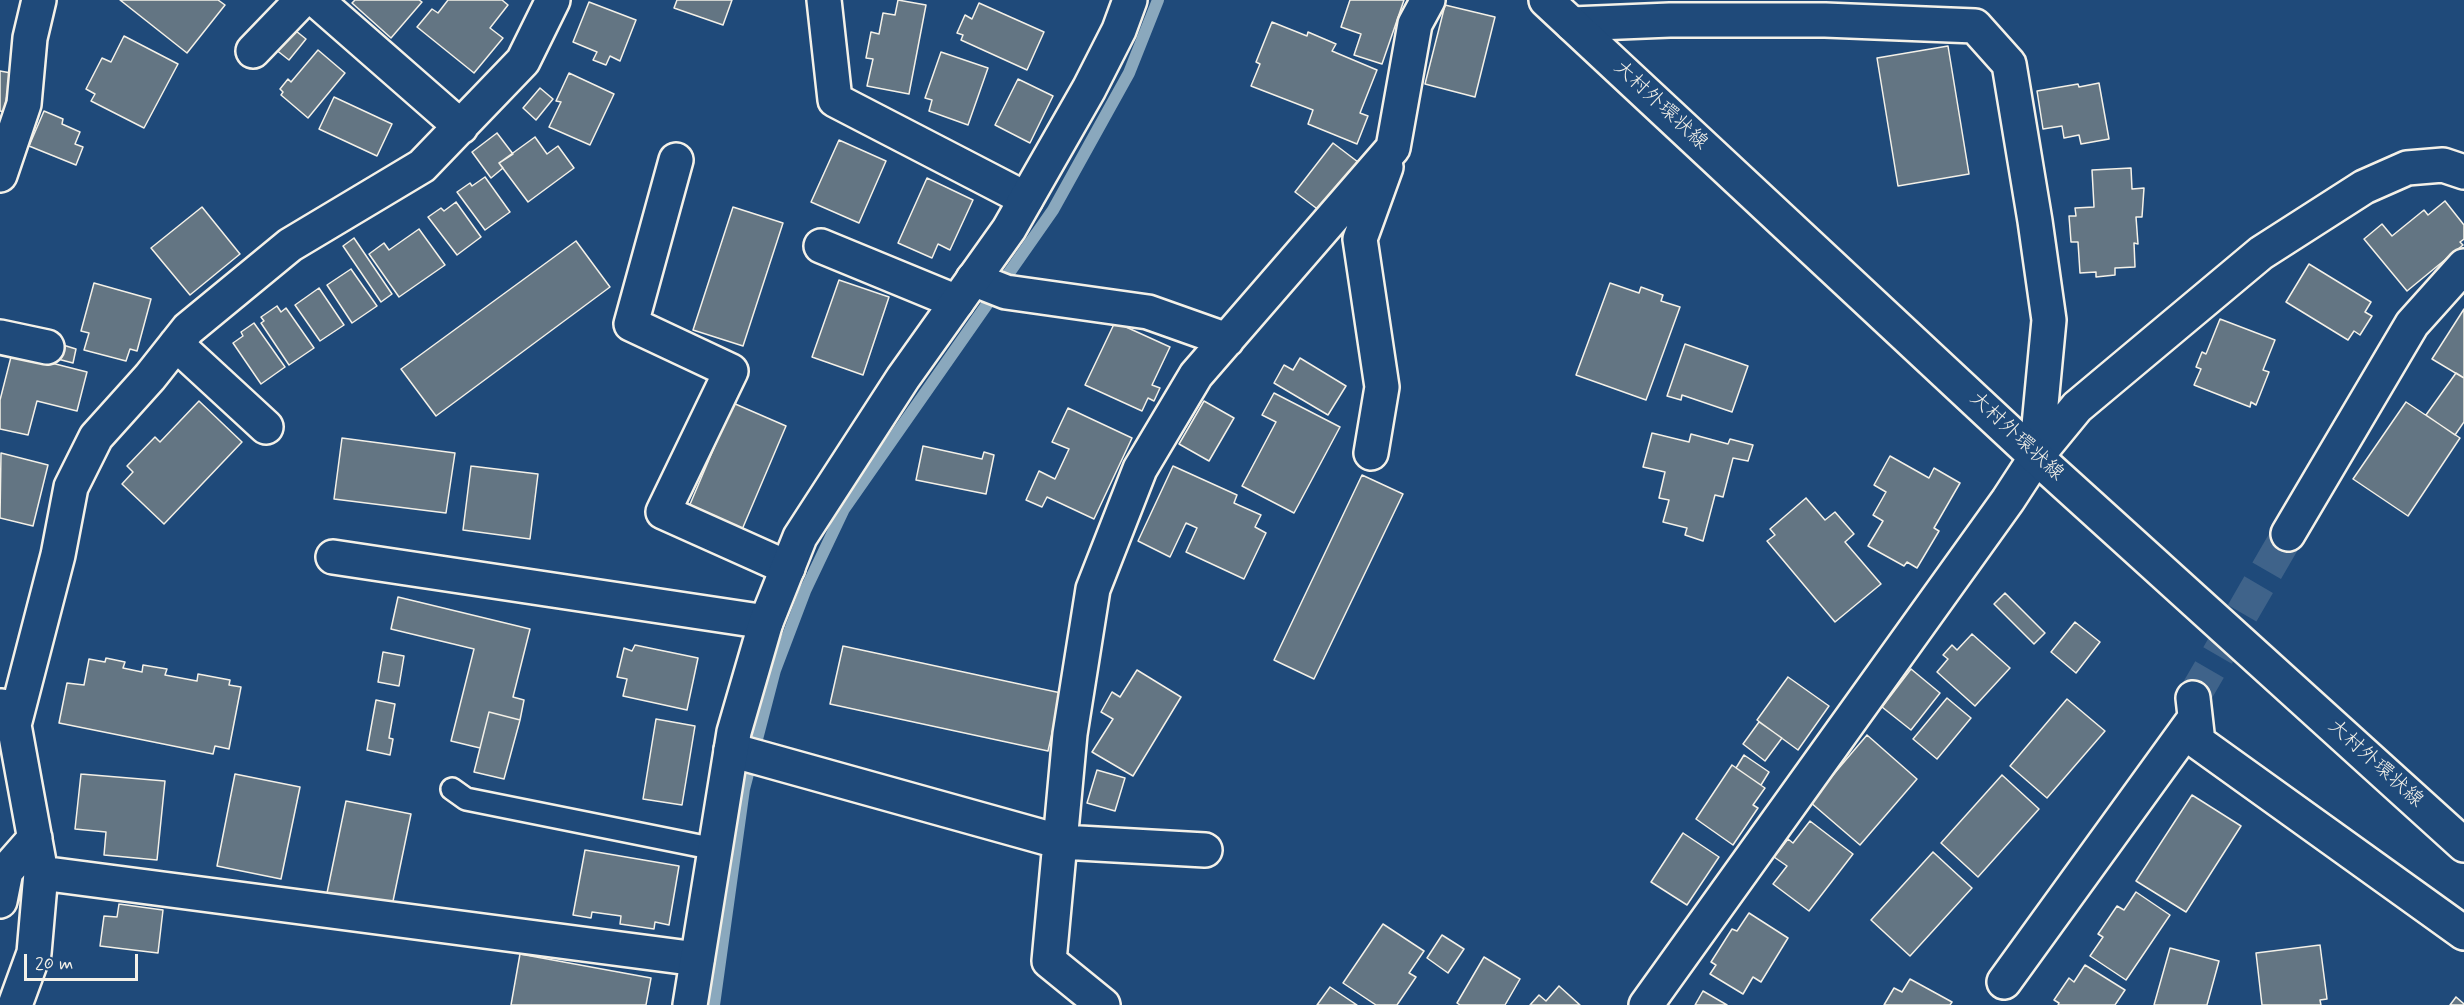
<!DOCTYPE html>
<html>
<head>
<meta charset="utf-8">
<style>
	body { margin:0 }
	#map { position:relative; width:2464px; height:1005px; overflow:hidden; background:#1f4a7a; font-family:Mynerve,sans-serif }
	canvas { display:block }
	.scale { position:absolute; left:24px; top:954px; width:114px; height:27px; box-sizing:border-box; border:3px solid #f4f1e8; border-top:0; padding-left:8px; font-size:18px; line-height:21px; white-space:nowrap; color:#f4f1e8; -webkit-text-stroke:4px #1f4a7a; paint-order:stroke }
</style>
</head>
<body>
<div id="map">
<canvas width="2464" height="1005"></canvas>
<div class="scale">20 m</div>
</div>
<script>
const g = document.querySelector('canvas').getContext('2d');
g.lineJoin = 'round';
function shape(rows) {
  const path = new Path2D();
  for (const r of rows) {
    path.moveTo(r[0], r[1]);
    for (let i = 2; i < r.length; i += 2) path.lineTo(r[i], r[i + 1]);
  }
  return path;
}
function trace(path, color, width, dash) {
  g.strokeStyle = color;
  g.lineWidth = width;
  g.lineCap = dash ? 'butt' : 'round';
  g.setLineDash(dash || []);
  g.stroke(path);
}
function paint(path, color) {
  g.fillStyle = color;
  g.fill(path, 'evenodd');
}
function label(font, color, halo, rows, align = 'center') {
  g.font = font + ' Mynerve,"Klee One",sans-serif';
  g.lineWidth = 4.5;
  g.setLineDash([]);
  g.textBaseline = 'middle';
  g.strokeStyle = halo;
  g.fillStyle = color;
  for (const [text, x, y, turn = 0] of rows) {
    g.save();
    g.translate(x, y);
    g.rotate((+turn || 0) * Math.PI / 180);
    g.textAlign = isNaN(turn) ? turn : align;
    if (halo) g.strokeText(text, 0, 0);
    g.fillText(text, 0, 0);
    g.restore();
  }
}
trace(shape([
	[714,1005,744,789,775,670,805,591,844,509,1053,210,1129,73,1158,0]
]), '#8aa8bd', 12);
const building = shape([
	[120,0,218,0,225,5,187,53,120,0],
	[355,0,419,0,422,2,391,38,352,3,355,0],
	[448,0,502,0,508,5,490,28,503,38,474,73,417,27,432,9,438,13,448,0],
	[677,0,732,0,723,25,674,8,677,0],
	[898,0,926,5,909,94,867,86,873,59,866,58,871,32,879,34,883,13,895,15,898,0],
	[1350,0,1404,0,1382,64,1354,55,1361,34,1341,27,1350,0],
	[589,2,636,20,620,61,610,56,606,65,593,60,597,52,573,42,589,2],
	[979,3,1044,32,1027,70,961,40,963,35,957,33,965,15,972,19,979,3],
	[1445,5,1495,17,1475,97,1425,84,1445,5],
	[1272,22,1307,36,1308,32,1336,44,1332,51,1377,70,1360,113,1368,116,1357,144,1308,124,1313,110,1251,86,1260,64,1256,62,1272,22],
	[291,27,306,39,289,60,275,49,291,27],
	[124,36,178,64,144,128,91,101,95,94,86,89,102,58,111,62,124,36],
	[1948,46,1969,174,1898,186,1877,58,1948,46],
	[318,50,345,73,308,118,281,95,283,92,280,89,288,79,291,82,318,50],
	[941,52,988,68,968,125,929,111,932,100,925,98,941,52],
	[0,71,11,73,4,112,0,111,0,71],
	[569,73,614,94,590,145,549,127,561,102,556,101,569,73],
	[1018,79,1053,96,1030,143,995,125,1018,79],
	[2099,83,2109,139,2081,144,2079,135,2064,138,2062,126,2043,129,2037,91,2078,84,2079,87,2099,83],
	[540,88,553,99,536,120,523,108,540,88],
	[334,97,392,124,377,156,319,129,334,97],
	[44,111,63,119,62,124,80,132,75,144,83,147,76,165,29,146,44,111],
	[497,133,513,154,499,163,503,168,491,178,472,152,497,133],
	[535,137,547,154,558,146,574,168,528,202,499,163,535,137],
	[839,140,886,161,859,223,811,202,839,140],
	[1333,143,1358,162,1320,211,1295,192,1333,143],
	[2131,168,2132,189,2144,188,2142,217,2136,217,2138,244,2134,243,2135,267,2115,268,2115,275,2096,277,2096,272,2080,273,2078,242,2071,242,2069,216,2076,216,2075,208,2094,207,2092,170,2131,168],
	[485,177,510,212,485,230,457,192,470,183,472,186,485,177],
	[927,178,973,200,950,250,938,244,932,258,898,243,927,178],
	[2445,201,2464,225,2464,239,2460,242,2463,245,2407,291,2364,239,2382,224,2392,236,2424,210,2428,215,2445,201],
	[456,202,481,237,457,255,428,217,441,208,444,211,456,202],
	[202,207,240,254,190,295,151,248,202,207],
	[733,207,783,223,743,346,693,330,733,207],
	[419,229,445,265,399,297,369,254,384,243,389,250,419,229],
	[354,238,392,294,381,302,343,246,354,238],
	[576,241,610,287,436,416,401,369,576,241],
	[2309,264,2371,302,2365,312,2372,316,2360,335,2354,331,2348,340,2286,302,2309,264],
	[351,269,377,306,352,323,327,285,351,269],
	[839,280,889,297,863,375,812,357,839,280],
	[94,283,151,299,137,351,130,349,126,361,84,350,89,333,81,331,94,283],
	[1610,283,1639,293,1641,287,1663,295,1661,301,1680,307,1646,400,1576,375,1610,283],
	[319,288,344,325,320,341,295,305,319,288],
	[277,306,281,312,286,308,314,348,289,365,261,323,264,321,261,317,277,306],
	[2464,309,2464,378,2432,359,2464,309],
	[2220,319,2275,340,2263,370,2269,372,2256,405,2251,402,2250,407,2194,385,2201,369,2196,367,2202,352,2206,354,2220,319],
	[1115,322,1170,347,1152,385,1160,388,1154,401,1148,398,1142,411,1085,385,1115,322],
	[254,323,285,367,261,384,233,343,243,336,241,332,254,323],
	[50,341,76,349,73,363,46,356,50,341],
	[1685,344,1748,366,1732,412,1682,395,1681,400,1667,396,1685,344],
	[12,353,87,372,77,411,37,401,28,435,0,429,0,400,12,353],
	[1300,358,1346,386,1328,415,1274,383,1284,365,1293,370,1300,358],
	[2456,373,2464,378,2464,422,2455,435,2426,415,2456,373],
	[1274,393,1340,427,1294,513,1242,486,1276,422,1262,415,1274,393],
	[199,401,242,442,164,524,122,484,133,472,127,466,155,437,160,442,199,401],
	[1204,401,1234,418,1209,461,1179,444,1204,401],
	[2406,402,2460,438,2408,516,2353,479,2406,402],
	[733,403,786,426,741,532,688,509,733,403],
	[1068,408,1132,438,1094,519,1047,497,1042,507,1026,500,1039,471,1055,479,1069,449,1052,442,1068,408],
	[1652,433,1689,442,1691,434,1728,444,1730,439,1753,445,1748,461,1733,458,1723,497,1715,495,1703,541,1685,535,1687,528,1663,522,1669,500,1659,498,1665,472,1643,467,1652,433],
	[342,438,455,453,446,513,334,499,342,438],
	[923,446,982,459,984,452,994,455,986,494,916,480,923,446],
	[1,453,48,465,33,526,0,518,1,453],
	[1890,456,1929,478,1934,468,1960,483,1934,528,1939,531,1917,568,1907,562,1904,566,1868,546,1883,521,1873,515,1886,492,1874,485,1890,456],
	[471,466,538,474,530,539,463,530,471,466],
	[1173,466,1237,495,1234,503,1261,515,1255,527,1266,533,1244,579,1186,552,1197,528,1186,523,1170,557,1138,541,1173,466],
	[1362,475,1403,494,1314,679,1274,660,1362,475],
	[1806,498,1825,520,1835,512,1854,534,1845,542,1881,584,1835,622,1767,541,1775,535,1770,529,1806,498],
	[2005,593,2045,633,2034,644,1994,604,2005,593],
	[398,597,530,629,513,697,524,700,520,720,489,712,480,748,451,741,474,649,391,629,398,597],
	[2075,622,2100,642,2076,673,2051,652,2075,622],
	[1972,634,2010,668,1975,706,1937,672,1948,659,1943,655,1952,645,1957,650,1972,634],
	[635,645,698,658,687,710,623,696,627,679,617,677,624,648,632,651,635,645],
	[843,646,1061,693,1048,751,830,704,843,646],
	[383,652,404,656,399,686,378,682,383,652],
	[106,658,125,662,123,668,142,672,143,665,167,669,165,675,197,681,198,674,230,680,229,685,241,687,229,749,215,746,213,754,59,723,67,683,84,685,89,659,105,662,106,658],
	[1911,669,1940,693,1911,730,1882,707,1911,669],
	[1137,670,1181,697,1133,776,1092,752,1113,719,1101,712,1112,692,1120,697,1137,670],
	[1788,677,1829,706,1798,750,1757,720,1788,677],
	[1947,698,1971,718,1937,759,1913,739,1947,698],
	[2067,699,2105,731,2047,798,2010,766,2067,699],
	[376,700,395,704,389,738,393,739,390,755,367,750,376,700],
	[489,712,520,720,504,779,474,772,489,712],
	[656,719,695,726,682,805,643,799,656,719],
	[1759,722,1782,738,1765,761,1743,744,1759,722],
	[1867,735,1917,779,1860,845,1810,802,1867,735],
	[1744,755,1769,772,1761,785,1736,768,1744,755],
	[1732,765,1765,788,1753,805,1758,808,1733,845,1696,819,1732,765],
	[1097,770,1125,778,1115,811,1087,803,1097,770],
	[81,774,165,781,157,860,104,855,106,832,75,829,81,774],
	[235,774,300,787,281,879,217,866,235,774],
	[2002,775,2039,809,1978,877,1941,843,2002,775],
	[2192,795,2241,826,2186,912,2136,881,2192,795],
	[346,801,411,814,392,906,327,893,346,801],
	[1810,821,1853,854,1809,911,1773,884,1787,866,1774,857,1788,839,1793,843,1810,821],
	[1683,833,1719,857,1687,905,1651,882,1683,833],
	[585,850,679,866,669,925,655,922,654,929,620,924,621,916,592,912,591,918,573,915,585,850],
	[1933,852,1972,888,1910,956,1871,920,1933,852],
	[2136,892,2170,915,2126,980,2090,956,2103,937,2098,934,2117,906,2124,910,2136,892],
	[119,904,163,910,158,953,100,946,104,916,117,917,119,904],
	[1749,913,1788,938,1761,982,1753,977,1743,994,1710,974,1716,965,1711,962,1732,929,1737,931,1749,913],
	[1383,924,1424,951,1409,973,1416,977,1397,1005,1376,1005,1343,983,1383,924],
	[1442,935,1464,949,1448,973,1427,958,1442,935],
	[2320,945,2327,999,2320,1000,2321,1005,2262,1005,2256,953,2320,945],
	[2170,948,2219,961,2207,1005,2154,1005,2170,948],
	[520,954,651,978,646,1005,511,1005,520,954],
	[1484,957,1520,979,1505,1005,1460,1005,1457,1003,1484,957],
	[2085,965,2125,990,2115,1005,2058,1005,2059,1003,2054,1000,2069,978,2074,982,2085,965],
	[1910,979,1952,1002,1950,1005,1884,1005,1894,988,1902,992,1910,979],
	[1559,986,1580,1005,1530,1005,1539,995,1546,1001,1559,986],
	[1330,987,1357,1005,1317,1005,1330,987],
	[1703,991,1727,1005,1695,1005,1703,991],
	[2456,997,2464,1004,2464,1005,2450,1005,2456,997]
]);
paint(building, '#637583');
trace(building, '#f4f1e8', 1.5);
trace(shape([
	[2193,698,2288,534]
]), '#3f638a', 33, [33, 16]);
const lane = shape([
	[452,789,466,799,715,849]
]);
const street = shape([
	[316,0,461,127],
	[824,0,835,100,1026,199],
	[1572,24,1670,20,1825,20,1975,26,2009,64,2035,221,2049,320,2036,457],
	[253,51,302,0],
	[676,160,631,324,731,371,663,512,788,568],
	[0,175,24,104,30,38,39,0],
	[821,246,957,302],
	[973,279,1006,292,1148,312,1227,340],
	[0,337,47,347],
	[176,344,266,427],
	[1371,453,1382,387,1360,239,1386,167],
	[2288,534,2412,324,2464,266],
	[333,557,766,622],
	[2193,698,2198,742,2464,933],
	[2,706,14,725,41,873,34,953,15,1005],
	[14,725,58,555,71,487,96,437,150,377,188,329,290,245,422,166,523,61,553,0],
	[731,750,1061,842,1205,850],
	[41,873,697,959],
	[0,901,6,871,35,838],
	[2004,982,2195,718],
	[1103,1005,1049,961,1070,734,1093,589,1140,469,1196,375,1393,148,1415,24,1428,0],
	[1646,1005,2008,500,2036,457,2077,407,2261,253,2364,187,2407,168,2443,165,2464,172]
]);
const secondary = shape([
	[1546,0,2036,457,2464,845],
	[690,1005,734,732,766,622,800,537,903,378,1009,229,1089,89,1119,30,1130,0]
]);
trace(lane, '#f4f1e8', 26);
trace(street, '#f4f1e8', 38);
trace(secondary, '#f4f1e8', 38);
trace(lane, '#1f4a7a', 21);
trace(street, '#1f4a7a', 33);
trace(secondary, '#1f4a7a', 33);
label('20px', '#f4f1e8', '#1f4a7a', [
	["大村外環状線",1660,106,43],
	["大村外環状線",2016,437,43],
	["大村外環状線",2375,764,42]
]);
</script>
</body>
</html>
